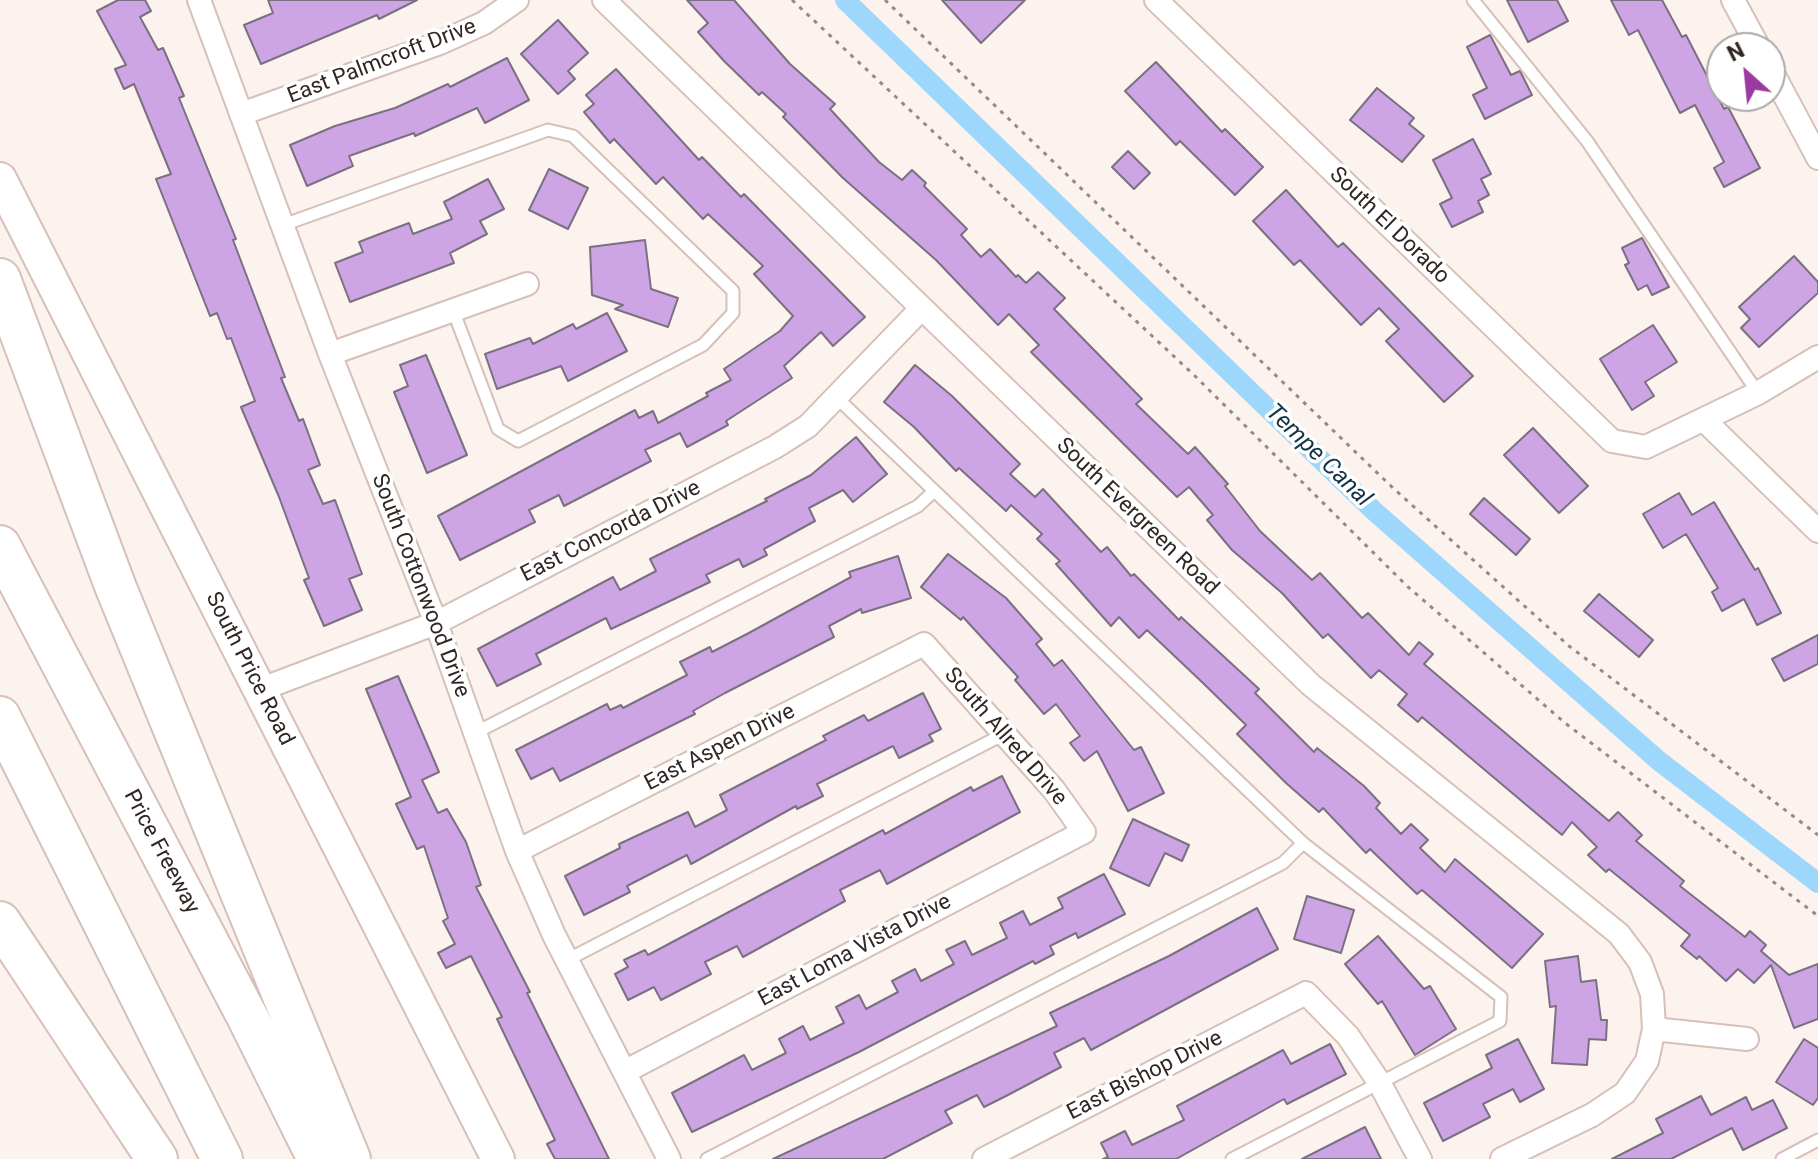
<!DOCTYPE html>
<html>
<head>
<meta charset="utf-8">
<style>
	body { margin:0 }
	#map { position:relative; width:1818px; height:1159px; overflow:hidden; background:#fcf2ee; font-family:Roboto,sans-serif }
	canvas { display:block }
	.north { position:absolute; left:1706px; top:32px; width:80px; height:80px; box-sizing:border-box; background:#fff; border:2px solid #aca9a7; border-radius:50%; rotate:333deg; font-size:22px; font-weight:700; line-height:32px; text-align:center; color:#302724 }
	.north::after { content:''; display:block; margin:auto; width:28px; height:36px; background:#9b3aa1; clip-path:polygon(50% 0,100% 100%,50% 72%,0 100%) }
</style>
</head>
<body>
<div id="map">
<canvas width="1818" height="1159"></canvas>
<div class="north">N</div>
</div>
<script>
const g = document.querySelector('canvas').getContext('2d');
g.lineJoin = 'round';
function shape(rows) {
  const path = new Path2D();
  for (const r of rows) {
    path.moveTo(r[0], r[1]);
    for (let i = 2; i < r.length; i += 2) path.lineTo(r[i], r[i + 1]);
  }
  return path;
}
function trace(path, color, width, dash) {
  g.strokeStyle = color;
  g.lineWidth = width;
  g.lineCap = dash ? 'butt' : 'round';
  g.setLineDash(dash || []);
  g.stroke(path);
}
function paint(path, color) {
  g.fillStyle = color;
  g.fill(path, 'evenodd');
}
function label(font, color, halo, rows, align = 'center') {
  g.font = font + ' Roboto,sans-serif';
  g.lineWidth = 7;
  g.setLineDash([]);
  g.textBaseline = 'middle';
  g.strokeStyle = halo;
  g.fillStyle = color;
  for (const [text, x, y, turn = 0] of rows) {
    g.save();
    g.translate(x, y);
    g.rotate((+turn || 0) * Math.PI / 180);
    g.textAlign = isNaN(turn) ? turn : align;
    if (halo) g.strokeText(text, 0, 0);
    g.fillText(text, 0, 0);
    g.restore();
  }
}
trace(shape([
	[845,0,1374,511,1659,761,1818,883]
]), '#9ed7fc', 20);
const building = shape([
	[118,0,145,0,151,11,140,17,158,50,163,48,184,96,179,98,236,239,233,240,285,377,281,378,299,421,303,419,320,465,308,470,323,504,335,500,362,574,349,579,362,610,324,626,304,580,309,578,279,497,241,407,255,401,231,338,227,339,217,313,210,316,156,179,171,174,134,84,124,89,115,69,126,65,97,11,118,0],
	[268,0,417,0,379,19,377,15,261,64,244,25,273,13,268,0],
	[687,0,734,0,790,64,835,104,830,109,879,162,902,180,912,170,926,183,924,186,967,229,961,235,981,257,990,249,1016,277,1018,275,1026,283,1038,272,1065,298,1054,309,1142,399,1136,404,1188,454,1195,447,1228,484,1225,486,1260,531,1312,580,1320,573,1362,618,1368,613,1409,655,1419,642,1433,654,1424,664,1609,821,1618,812,1642,835,1636,841,1684,881,1680,886,1745,937,1750,931,1766,945,1761,951,1789,975,1818,964,1818,1019,1794,1028,1771,965,1754,983,1738,969,1726,981,1699,956,1697,959,1681,946,1690,935,1609,869,1606,872,1588,855,1597,847,1572,822,1562,835,1422,717,1418,722,1398,705,1407,694,1379,670,1371,678,1328,634,1323,638,1282,593,1232,550,1207,520,1213,515,1189,487,1177,497,1031,352,1039,345,1009,314,998,325,936,260,843,178,783,117,786,114,762,92,759,95,724,61,698,32,708,23,687,0],
	[942,0,1025,0,981,43,942,0],
	[1507,0,1557,0,1568,21,1528,42,1507,0],
	[1611,0,1662,0,1682,37,1686,35,1724,109,1728,107,1760,168,1724,187,1714,168,1724,162,1695,105,1680,113,1638,30,1629,35,1611,0],
	[558,20,588,53,568,71,575,79,558,94,521,54,558,20],
	[1490,35,1511,75,1520,71,1532,95,1485,119,1473,95,1487,88,1467,47,1490,35],
	[507,58,529,100,485,123,477,108,415,136,414,133,349,156,353,166,307,186,290,145,335,126,395,108,448,84,450,87,507,58],
	[1156,62,1222,132,1225,129,1263,167,1235,195,1180,141,1176,145,1125,91,1156,62],
	[616,69,699,160,702,157,741,197,744,194,865,317,833,346,821,332,784,366,792,378,726,421,728,425,687,447,680,433,645,450,651,461,564,506,559,495,529,510,535,522,460,560,438,516,635,410,639,418,653,411,658,423,708,396,706,393,731,380,724,369,780,331,793,316,754,274,763,266,708,214,703,219,663,177,656,184,614,139,610,143,584,112,594,104,586,95,616,69],
	[1377,88,1414,118,1409,124,1424,136,1402,162,1350,120,1377,88],
	[1473,139,1491,174,1481,179,1489,195,1478,201,1483,212,1452,227,1440,204,1452,198,1433,160,1473,139],
	[1128,151,1150,173,1134,189,1112,167,1128,151],
	[549,169,588,188,568,229,529,210,549,169],
	[488,179,504,209,480,221,487,234,450,253,454,263,350,302,335,263,363,252,359,242,377,235,409,223,413,234,452,219,444,202,488,179],
	[1286,190,1338,247,1343,243,1473,376,1444,402,1386,341,1399,329,1379,308,1361,325,1300,260,1294,265,1253,221,1286,190],
	[1642,238,1669,287,1652,295,1647,285,1638,290,1625,265,1629,263,1622,248,1642,238],
	[645,240,651,289,678,298,668,327,615,309,623,305,592,295,590,247,645,240],
	[1794,256,1818,282,1818,293,1759,347,1741,328,1750,319,1739,307,1794,256],
	[607,313,627,351,568,381,561,366,497,389,485,354,530,338,533,344,573,324,576,329,607,313],
	[1653,325,1677,362,1645,382,1654,396,1632,410,1600,359,1653,325],
	[426,355,467,455,427,473,394,392,408,386,400,365,426,355],
	[915,365,952,396,1020,464,1010,474,1035,497,1043,489,1101,552,1107,547,1131,576,1134,574,1179,620,1181,617,1259,689,1255,693,1314,752,1317,748,1364,786,1380,803,1376,808,1401,834,1411,824,1428,840,1420,848,1445,872,1455,859,1543,934,1512,968,1422,890,1417,894,1370,849,1366,853,1323,808,1319,812,1286,783,1237,734,1246,725,1203,683,1147,630,1139,638,1119,617,1111,626,1056,564,1060,561,1037,539,1042,534,1011,505,1006,511,959,468,956,471,914,427,884,402,915,365],
	[1533,428,1588,486,1559,513,1504,455,1533,428],
	[856,437,887,474,853,502,843,490,809,508,815,521,764,549,767,555,743,567,739,559,706,575,710,582,611,629,606,618,536,654,541,664,497,686,478,649,613,577,620,590,656,571,650,559,767,501,765,499,811,475,856,437],
	[1679,493,1692,515,1714,502,1755,570,1758,568,1781,613,1757,625,1744,599,1722,611,1712,592,1718,588,1686,534,1663,548,1643,514,1679,493],
	[1484,498,1530,539,1516,555,1470,514,1484,498],
	[948,554,1006,598,1042,639,1036,644,1054,666,1062,660,1134,750,1141,747,1164,793,1128,811,1097,751,1084,761,1070,743,1080,736,1056,704,1044,714,1015,680,1018,677,963,617,961,620,921,587,948,554],
	[898,556,911,598,862,613,861,609,829,626,834,637,725,693,693,711,695,714,560,781,553,768,531,779,516,750,607,704,610,710,621,705,623,708,687,675,680,662,710,647,712,652,747,634,851,577,849,572,898,556],
	[1599,594,1653,640,1639,657,1584,611,1599,594],
	[1818,635,1818,664,1784,681,1772,659,1818,635],
	[398,676,439,772,422,780,438,813,447,809,466,842,481,885,476,887,530,992,527,993,609,1159,555,1159,547,1144,555,1140,497,1019,502,1017,471,956,446,968,438,953,455,944,443,921,448,918,424,846,417,849,396,804,411,797,366,689,398,676],
	[923,693,941,729,929,735,933,741,899,758,893,746,817,784,823,796,797,809,796,806,691,864,687,855,627,886,630,892,584,915,565,876,620,848,619,844,688,812,695,827,727,810,720,795,826,740,823,736,864,715,868,721,923,693],
	[1002,776,1020,812,887,884,880,870,840,890,845,901,743,957,737,946,705,962,711,974,661,1000,654,987,628,1000,615,974,628,967,624,960,645,950,648,955,883,830,885,834,971,787,973,791,1002,776],
	[1133,819,1189,845,1182,861,1165,853,1149,886,1110,868,1133,819],
	[1104,874,1125,914,1078,938,1076,933,1050,946,1054,954,1035,964,1033,961,859,1052,692,1132,672,1093,744,1055,752,1070,786,1053,779,1039,803,1026,810,1040,844,1023,836,1007,859,995,866,1009,898,992,892,981,915,969,921,981,954,964,946,950,965,941,972,955,1007,938,1000,923,1023,911,1030,925,1063,908,1058,898,1104,874],
	[1307,896,1354,910,1341,953,1294,939,1307,896],
	[1257,908,1278,949,1091,1050,1084,1038,1054,1053,1061,1067,1006,1096,984,1107,977,1095,945,1111,952,1123,883,1159,773,1159,1057,1026,1050,1013,1169,956,1257,908],
	[1378,936,1424,989,1430,986,1456,1029,1415,1055,1382,1001,1378,1004,1345,964,1378,936],
	[1578,956,1581,982,1596,980,1601,1020,1607,1020,1606,1040,1589,1039,1587,1065,1552,1063,1556,1006,1550,1007,1545,961,1578,956],
	[1518,1039,1544,1089,1520,1102,1513,1089,1483,1104,1490,1117,1443,1141,1424,1103,1492,1068,1486,1055,1518,1039],
	[1804,1039,1818,1048,1818,1098,1813,1105,1776,1082,1804,1039],
	[1330,1044,1346,1074,1287,1104,1284,1099,1176,1159,1103,1159,1108,1157,1101,1143,1125,1131,1132,1145,1184,1120,1177,1106,1283,1050,1291,1064,1330,1044],
	[1701,1096,1711,1115,1746,1097,1752,1110,1773,1100,1787,1128,1743,1150,1732,1128,1671,1159,1612,1159,1663,1133,1656,1119,1701,1096],
	[1365,1127,1381,1159,1302,1159,1365,1127]
]);
paint(building, '#cda5e5');
trace(building, '#7b7081', 2);
const service = shape([
	[1473,0,1587,141,1758,393],
	[283,225,548,130,573,136,733,291,733,313,703,345,518,441,498,429,453,310],
	[835,396,1303,843,1501,997,1500,1021,1232,1159],
	[475,733,918,506,934,491],
	[567,960,1004,734],
	[707,1159,1283,863,1303,843],
	[1782,1159,1818,1140]
]);
const minor = shape([
	[199,0,330,354,436,623,517,851,554,935,669,1159],
	[604,0,1311,685,1619,934,1640,962,1652,994,1654,1029,1647,1061,1625,1093,1592,1115,1502,1159],
	[1156,0,1612,441,1646,447,1758,393,1818,357],
	[1733,0,1759,48],
	[1770,68,1818,158],
	[241,114,440,43,484,23,517,0],
	[330,354,527,284],
	[1705,421,1818,531],
	[259,690,436,623,775,447,808,426,921,309],
	[517,851,924,644,1054,790,1084,832,626,1071],
	[1654,1029,1747,1039],
	[984,1159,1306,993,1348,1036,1379,1082,1420,1159]
]);
const secondary = shape([
	[0,179,498,1159]
]);
const motorway = shape([
	[0,279,116,588,350,1159],
	[0,546,248,1018,318,1159],
	[0,717,222,1159],
	[0,922,157,1159]
]);
trace(service, '#d6c0b7', 15);
trace(minor, '#d6c0b7', 26);
trace(secondary, '#d6c0b7', 36);
trace(motorway, '#d6c0b7', 44);
trace(shape([
	[792,0,1195,376,1407,586,1565,723,1818,916],
	[885,0,1393,488,1569,646,1818,835]
]), '#948b87', 3, [4, 6]);
trace(service, '#fff', 11);
trace(minor, '#fff', 22);
trace(secondary, '#fff', 32);
trace(motorway, '#fff', 40);
label('22px', '#302724', '#fff', [
	["East Palmcroft Drive",382,62,-21],
	["South El Dorado",1389,226,44],
	["South Evergreen Road",1137,517,44],
	["East Concorda Drive",611,532,-27],
	["South Cottonwood Drive",420,586,69],
	["South Price Road",249,669,63],
	["South Allred Drive",1005,737,49],
	["East Aspen Drive",720,748,-27],
	["Price Freeway",161,852,62],
	["East Loma Vista Drive",855,951,-28],
	["East Bishop Drive",1145,1076,-27]
]);
label('italic 24px', '#123245', '#fff', [
	["Tempe Canal",1318,456,44]
]);
</script>
</body>
</html>
